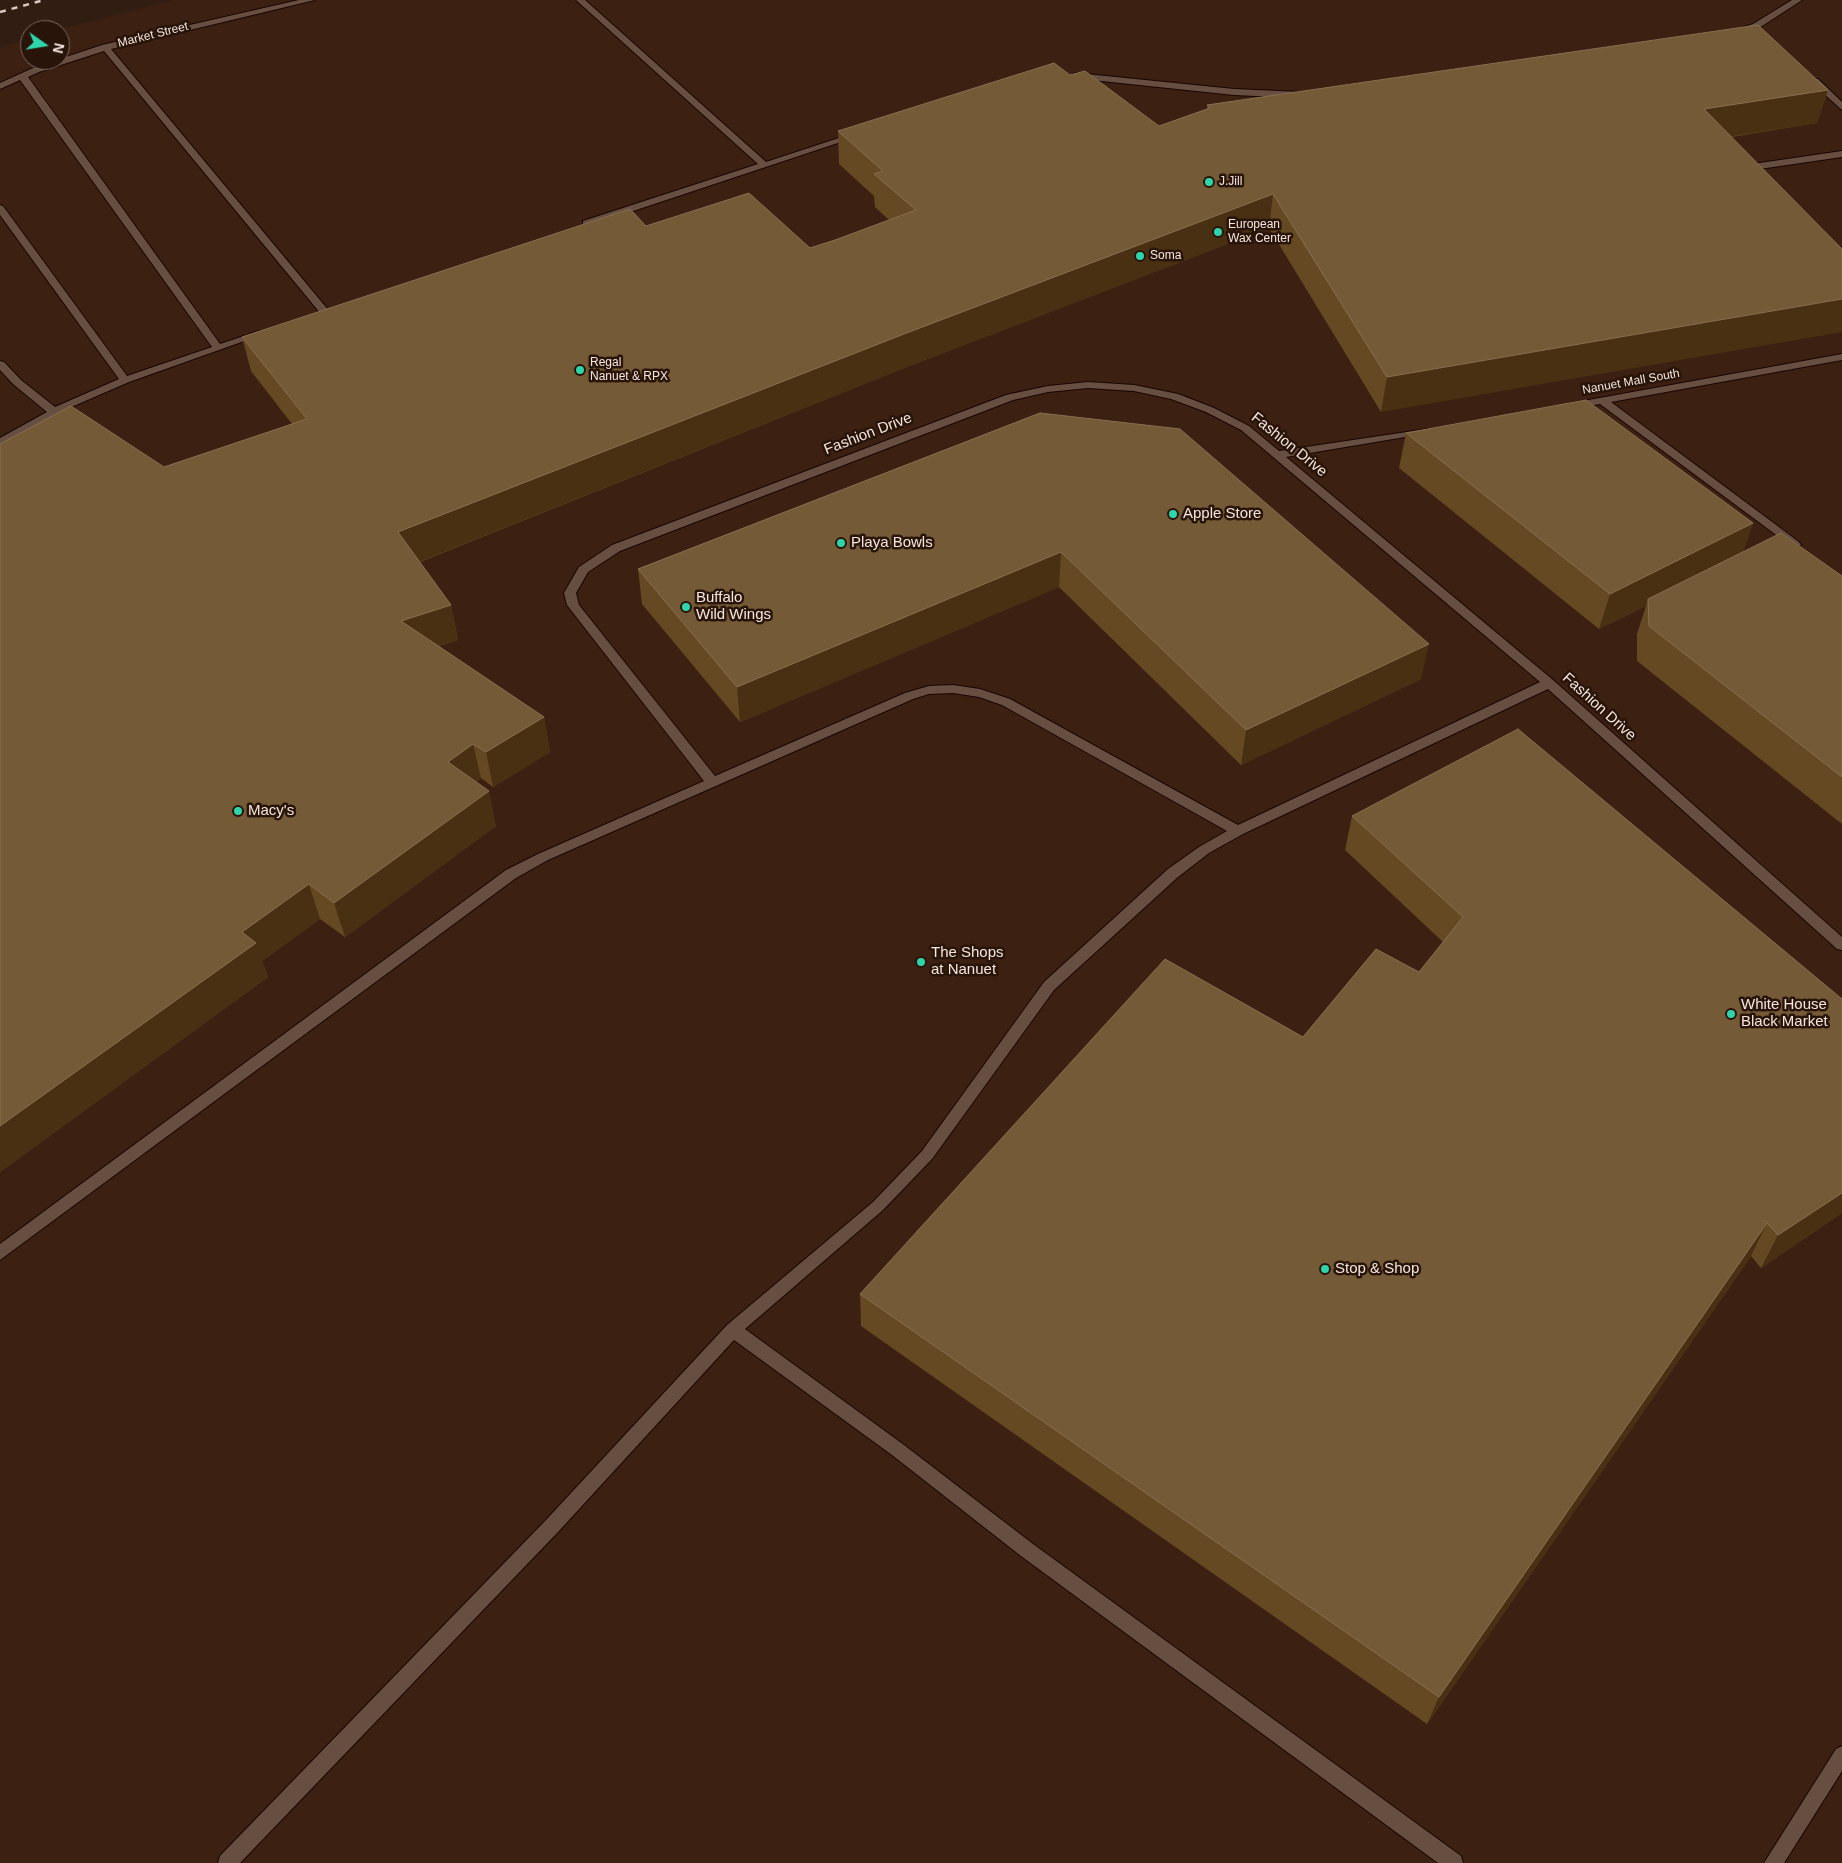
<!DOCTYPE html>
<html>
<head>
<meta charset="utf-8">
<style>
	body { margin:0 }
	#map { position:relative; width:1842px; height:1863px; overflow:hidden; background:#321d12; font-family:Arial,sans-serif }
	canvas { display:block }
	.north { position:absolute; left:20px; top:20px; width:50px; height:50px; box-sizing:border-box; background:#281409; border:1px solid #7a685e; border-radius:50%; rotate:103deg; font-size:14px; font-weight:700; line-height:20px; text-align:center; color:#f5e5de }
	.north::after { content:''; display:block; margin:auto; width:18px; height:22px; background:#2ed4aa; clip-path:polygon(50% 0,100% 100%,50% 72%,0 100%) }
</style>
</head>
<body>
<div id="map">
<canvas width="1842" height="1863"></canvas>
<div class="north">N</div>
</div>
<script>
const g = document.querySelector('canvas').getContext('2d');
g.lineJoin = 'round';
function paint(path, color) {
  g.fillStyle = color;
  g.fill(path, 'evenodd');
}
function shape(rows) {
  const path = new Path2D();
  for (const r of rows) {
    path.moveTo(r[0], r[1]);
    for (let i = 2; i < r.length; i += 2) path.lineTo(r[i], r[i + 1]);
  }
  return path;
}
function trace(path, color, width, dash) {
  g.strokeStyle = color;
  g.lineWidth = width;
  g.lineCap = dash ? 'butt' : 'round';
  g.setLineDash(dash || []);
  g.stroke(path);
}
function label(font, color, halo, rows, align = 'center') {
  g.font = font + ' Arial,sans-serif';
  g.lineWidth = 5;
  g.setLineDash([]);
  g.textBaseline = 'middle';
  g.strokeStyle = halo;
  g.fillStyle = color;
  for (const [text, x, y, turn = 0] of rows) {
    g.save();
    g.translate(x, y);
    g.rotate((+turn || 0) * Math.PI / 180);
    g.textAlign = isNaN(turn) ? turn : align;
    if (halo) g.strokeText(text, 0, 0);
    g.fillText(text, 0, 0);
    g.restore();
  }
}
paint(shape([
	[174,0,1842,0,1842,1863,0,1863,0,48,30,38,30,60,60,60,60,30,57,30]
]), '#3c2012');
const service = shape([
	[299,0,315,0,111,49,330,312,325,315,321,314,104,51,39,72,28,77,220,344,259,331,264,334,129,382,69,408,0,446,0,438,47,412,13,384,0,370,0,361,4,362,21,380,55,407,119,379,0,215,0,205,3,206,127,376,212,347,20,80,0,89,0,83,33,68,102,45,299,0],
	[576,0,585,0,766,162,851,134,859,136,591,225,583,225,583,221,758,164,576,0],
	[1792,0,1802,0,1759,28,1740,33,1736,30,1753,24,1792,0],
	[1076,73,1234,89,1301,92,1306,95,1301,98,1234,95,1073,78,1073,74,1076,73],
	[1812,79,1818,79,1842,102,1842,110,1812,83,1812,79],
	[1842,151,1842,157,1746,171,1741,168,1746,165,1842,151],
	[1842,354,1842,360,1611,402,1799,542,1801,545,1795,549,1600,404,1572,409,1567,406,1572,403,1842,354],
	[1088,382,1134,385,1178,394,1214,408,1249,426,1279,451,1427,429,1427,433,1423,434,1286,457,1553,680,1842,937,1842,950,1837,949,1548,689,1243,834,1209,853,1178,877,1054,990,932,1159,883,1210,745,1329,904,1445,1033,1544,1461,1856,1463,1863,1438,1863,1021,1556,892,1455,734,1340,558,1532,240,1863,218,1863,220,1856,546,1520,727,1325,873,1202,922,1151,1044,982,1168,869,1199,847,1227,831,1002,705,979,697,953,693,929,694,913,699,548,860,516,878,0,1260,0,1244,506,870,538,854,704,781,567,605,564,593,579,567,612,545,1006,395,1048,386,1088,382],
	[1088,388,1134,391,1171,399,1206,412,1241,430,1540,682,1238,825,1010,699,980,689,953,685,929,686,905,693,715,776,579,605,576,593,588,572,620,551,1013,400,1048,392,1088,388],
	[1842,1746,1842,1771,1784,1863,1764,1863,1836,1749,1842,1746]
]);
trace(service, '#190601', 2);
paint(service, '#664e41');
trace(shape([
	[0,12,44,0]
]), '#dbcac3', 2.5, [6, 6]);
paint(shape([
	[1070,75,1159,126,1207,109,1207,105,1828,90,1817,123,1732,137,1381,412,1269,228,904,368,420,562,451,605,458,640,439,646,544,717,550,752,493,787,481,778,476,782,496,826,345,937,320,919,262,961,268,977,0,1172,164,467,292,424,251,371,242,337,646,226,810,248,835,240,889,220,875,207,874,196,839,164,838,131],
	[1040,413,1421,679,1241,765,1059,587,740,722,642,604,638,569],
	[1406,433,1753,523,1743,552,1842,576,1842,824,1637,661,1637,634,1646,606,1599,629,1399,468],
	[1352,816,1842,1213,1761,1268,1751,1256,1427,1724,861,1326,860,1294,1419,972,1443,942,1345,850]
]), '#654922');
paint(shape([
	[1828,90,1817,123,1695,142,1704,109],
	[1273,194,1269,228,904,368,406,567,398,532,904,334],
	[1842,299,1842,332,1381,412,1387,377],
	[1753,523,1741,558,1648,599,1646,606,1599,629,1610,594],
	[1061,552,1059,587,740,722,737,687],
	[451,605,458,640,409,656,401,621],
	[1429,644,1421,679,1241,765,1246,730],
	[544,717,550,752,493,787,486,752],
	[473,744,481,778,455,797,448,762],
	[489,791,496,826,345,937,334,903],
	[309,884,320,919,262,961,268,977,0,1172,0,1126,242,932],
	[1842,1193,1842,1213,1761,1268,1778,1235],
	[1767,1223,1751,1256,1427,1724,1439,1697]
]), '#4a3013');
const building = shape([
	[1758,25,1828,90,1704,109,1842,249,1842,299,1387,377,1273,194,904,334,398,532,451,605,401,621,544,717,486,752,473,744,448,762,489,791,334,903,309,884,242,932,256,943,0,1126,0,444,71,406,164,467,307,419,242,337,630,209,646,226,749,193,810,248,835,240,916,210,874,174,883,171,838,131,1054,63,1070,75,1085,71,1159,126,1210,108,1207,105,1758,25],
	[1586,400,1753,523,1610,594,1406,433,1586,400],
	[1040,413,1180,429,1429,644,1246,730,1061,552,737,687,638,569,1040,413],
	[1781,533,1842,576,1842,777,1649,626,1648,599,1781,533],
	[1518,729,1842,999,1842,1193,1778,1235,1767,1223,1439,1697,860,1294,1165,959,1303,1037,1376,949,1419,972,1463,917,1352,816,1518,729]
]);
paint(building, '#745a36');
trace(building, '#886f51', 1);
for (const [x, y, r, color] of [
	[1209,182,5,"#2ed4aa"],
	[1218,232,5,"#2ed4aa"],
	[1140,256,5,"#2ed4aa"],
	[580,370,5,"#2ed4aa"],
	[1173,514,5,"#2ed4aa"],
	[841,543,5,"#2ed4aa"],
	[686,607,5,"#2ed4aa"],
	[238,811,5,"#2ed4aa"],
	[921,962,5,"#2ed4aa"],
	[1731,1014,5,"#2ed4aa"],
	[1325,1269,5,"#2ed4aa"]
]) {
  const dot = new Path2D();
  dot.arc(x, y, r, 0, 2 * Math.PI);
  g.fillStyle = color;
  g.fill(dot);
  trace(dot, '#281409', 2);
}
label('12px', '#f5e5de', '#281409', [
	["Market Street",153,35,-14],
	["Nanuet Mall South",1631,382,-10]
]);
label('12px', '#f5e5de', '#281409', [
	["J.Jill",1219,182],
	["European",1228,225],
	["Wax Center",1228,239],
	["Soma",1150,256],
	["Regal",590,363],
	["Nanuet & RPX",590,377]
], 'left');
label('15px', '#f5e5de', '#281409', [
	["Fashion Drive",868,434,-21],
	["Fashion Drive",1289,445,39],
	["Fashion Drive",1599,707,42]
]);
label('15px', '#f5e5de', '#281409', [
	["Apple Store",1183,514],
	["Playa Bowls",851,543],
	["Buffalo",696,598],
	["Wild Wings",696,615],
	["Macy's",248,811],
	["The Shops",931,953],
	["at Nanuet",931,970],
	["White House",1741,1005],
	["Black Market",1741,1022],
	["Stop & Shop",1335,1269]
], 'left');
</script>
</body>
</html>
